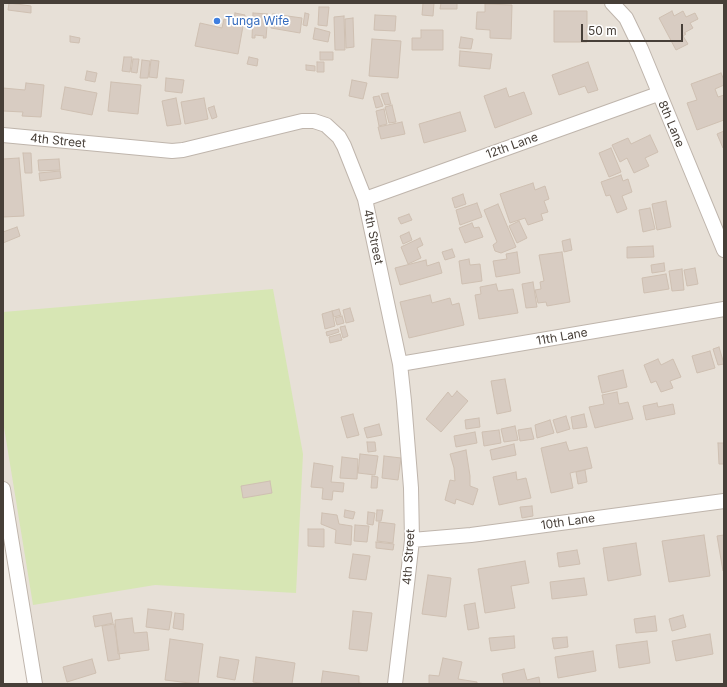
<!DOCTYPE html>
<html>
<head>
<meta charset="utf-8">
<style>
	body { margin:0 }
	#map { position:relative; width:727px; height:687px; overflow:hidden; background:#f4efe9; font-family:Inter,sans-serif }
	canvas { display:block }
	.frame { position:absolute; inset:0; border:4px solid #473f38; pointer-events:none }
	.scale { position:absolute; left:581px; top:24px; width:102px; height:18px; box-sizing:border-box; border:2px solid #473f38; border-top:0; padding-left:5px; font-size:12px; line-height:14px; white-space:nowrap; color:#473f38; -webkit-text-stroke:3px #fff; paint-order:stroke }
</style>
</head>
<body>
<div id="map">
<canvas width="727" height="687"></canvas>
<div class="frame"></div>
<div class="scale">50 m</div>
</div>
<script>
const g = document.querySelector('canvas').getContext('2d');
g.lineJoin = 'round';
function paint(path, color) {
  g.fillStyle = color;
  g.fill(path, 'evenodd');
}
function shape(rows) {
  const path = new Path2D();
  for (const r of rows) {
    path.moveTo(r[0], r[1]);
    for (let i = 2; i < r.length; i += 2) path.lineTo(r[i], r[i + 1]);
  }
  return path;
}
function trace(path, color, width, dash) {
  g.strokeStyle = color;
  g.lineWidth = width;
  g.lineCap = dash ? 'butt' : 'round';
  g.setLineDash(dash || []);
  g.stroke(path);
}
function label(font, color, halo, rows, align = 'center') {
  g.font = font + ' Inter,sans-serif';
  g.lineWidth = 3.5;
  g.setLineDash([]);
  g.textBaseline = 'middle';
  g.strokeStyle = halo;
  g.fillStyle = color;
  for (const [text, x, y, turn = 0] of rows) {
    g.save();
    g.translate(x, y);
    g.rotate((+turn || 0) * Math.PI / 180);
    g.textAlign = isNaN(turn) ? turn : align;
    if (halo) g.strokeText(text, 0, 0);
    g.fillText(text, 0, 0);
    g.restore();
  }
}
paint(shape([
	[3,3,724,3,724,684,35,684,3,489]
]), '#e7e0d7');
paint(shape([
	[273,289,303,454,296,593,155,585,33,605,3,421,3,312]
]), '#d7e6b4');
const building = shape([
	[9,3,31,6,31,13,8,10,9,3],
	[423,3,434,3,433,16,422,15,423,3],
	[441,3,457,3,457,9,440,9,441,3],
	[485,4,512,5,511,39,490,38,490,30,476,29,477,12,485,12,485,4],
	[319,7,329,7,327,26,318,25,319,7],
	[554,11,587,11,587,42,554,42,554,11],
	[672,11,674,16,683,11,686,17,695,13,698,19,690,23,693,28,684,33,686,34,683,36,688,44,676,50,659,18,672,11],
	[235,13,245,15,238,54,195,46,200,23,222,28,224,19,234,20,235,13],
	[253,13,268,14,266,38,263,38,264,36,255,35,255,38,252,38,253,13],
	[305,13,309,14,307,26,303,25,305,13],
	[273,14,302,18,300,33,271,28,273,14],
	[375,15,396,16,395,31,374,30,375,15],
	[344,16,345,50,335,50,334,17,344,16],
	[353,18,354,47,346,48,345,19,353,18],
	[315,28,330,32,328,42,313,39,315,28],
	[421,30,443,30,443,50,412,50,412,38,421,38,421,30],
	[70,36,80,38,79,43,70,42,70,36],
	[461,37,473,39,471,49,459,48,461,37],
	[372,39,401,41,398,78,369,76,372,39],
	[460,51,492,54,490,69,459,66,460,51],
	[320,52,333,52,333,60,320,60,320,52],
	[124,57,132,57,130,72,122,71,124,57],
	[249,57,258,59,257,66,247,64,249,57],
	[133,59,139,59,137,73,131,72,133,59],
	[142,60,150,61,148,78,140,78,142,60],
	[151,60,159,61,157,78,149,77,151,60],
	[317,62,324,62,324,72,317,72,317,62],
	[588,62,598,90,588,93,585,86,559,95,552,75,588,62],
	[306,65,315,66,315,71,306,70,306,65],
	[87,71,97,73,95,82,85,80,87,71],
	[721,73,724,80,724,85,715,89,718,97,724,95,724,120,697,130,687,103,697,100,691,84,721,73],
	[166,78,184,80,182,93,165,91,166,78],
	[352,80,367,83,363,99,349,96,352,80],
	[111,82,141,85,138,114,108,111,111,82],
	[26,83,44,85,41,117,22,116,23,112,3,111,3,88,25,90,26,83],
	[65,87,97,93,92,115,61,109,65,87],
	[506,88,509,97,524,92,532,114,495,128,484,96,506,88],
	[388,93,391,104,385,105,381,94,388,93],
	[379,96,383,106,376,108,373,97,379,96],
	[176,98,181,124,167,126,162,101,176,98],
	[204,98,208,119,185,124,181,102,204,98],
	[392,105,396,122,389,123,385,107,392,105],
	[214,106,217,117,212,119,208,108,214,106],
	[384,109,387,124,379,126,376,111,384,109],
	[460,112,466,131,424,143,419,124,460,112],
	[402,122,405,134,381,139,378,127,402,122],
	[724,131,724,148,723,148,717,134,724,131],
	[650,135,658,152,645,158,649,166,634,173,627,158,620,162,612,145,628,138,631,144,650,135],
	[611,148,621,172,609,177,599,153,611,148],
	[23,153,31,153,32,173,25,173,23,153],
	[19,158,24,216,3,217,3,159,19,158],
	[59,159,60,170,39,171,38,160,59,159],
	[60,171,61,178,40,181,39,173,60,171],
	[621,175,623,181,628,179,632,192,622,196,627,209,617,213,610,195,606,196,601,182,621,175],
	[533,183,535,190,545,186,549,199,544,201,548,212,541,214,543,220,528,225,525,218,510,223,500,194,533,183],
	[463,194,466,204,455,208,452,198,463,194],
	[666,201,671,227,657,230,652,204,666,201],
	[477,203,482,217,460,225,456,210,477,203],
	[498,204,516,247,501,253,495,251,493,245,497,242,484,210,498,204],
	[650,208,655,229,643,232,639,210,650,208],
	[409,214,412,220,401,224,398,218,409,214],
	[519,221,527,238,517,243,509,226,519,221],
	[472,223,474,228,479,227,483,237,465,243,459,228,472,223],
	[17,227,20,236,3,243,3,232,17,227],
	[409,232,412,240,403,244,400,236,409,232],
	[420,238,423,245,417,248,421,258,408,264,401,247,420,238],
	[570,239,572,250,564,252,562,241,570,239],
	[653,246,654,257,627,258,627,247,653,246],
	[452,249,455,257,445,260,442,252,452,249],
	[517,252,520,273,496,277,493,261,507,259,506,254,517,252],
	[562,252,570,302,547,306,546,302,538,303,535,290,541,289,540,282,544,281,539,255,562,252],
	[469,259,470,265,480,264,482,281,462,284,459,261,469,259],
	[426,260,427,266,439,262,442,273,400,285,395,268,426,260],
	[664,263,665,271,652,273,651,265,664,263],
	[695,268,698,284,687,286,684,270,695,268],
	[682,269,684,290,672,291,669,271,682,269],
	[666,274,669,289,644,293,642,278,666,274],
	[533,282,537,307,526,308,522,284,533,282],
	[496,284,498,291,513,289,518,313,479,319,475,295,481,294,480,287,496,284],
	[430,295,432,303,450,298,452,305,459,303,464,325,409,338,400,302,430,295],
	[350,308,354,321,346,323,343,310,350,308],
	[339,309,341,315,334,317,332,311,339,309],
	[332,311,335,326,325,329,322,314,332,311],
	[342,316,344,323,337,325,335,318,342,316],
	[345,326,348,336,343,338,340,327,345,326],
	[338,329,339,332,327,336,326,332,338,329],
	[340,334,342,340,330,343,329,337,340,334],
	[719,347,724,364,718,365,713,349,719,347],
	[710,351,715,368,697,373,692,356,710,351],
	[658,359,661,365,673,359,681,377,670,381,673,388,661,392,656,381,651,383,644,365,658,359],
	[623,370,627,387,602,393,598,376,623,370],
	[505,379,511,411,497,414,491,381,505,379],
	[457,391,468,401,441,432,426,419,448,392,452,397,457,391],
	[617,392,619,404,628,402,633,419,595,428,589,407,604,404,602,395,617,392],
	[657,403,658,407,673,404,675,414,646,420,643,406,657,403],
	[353,414,359,435,347,438,341,417,353,414],
	[584,414,587,427,573,429,571,417,584,414],
	[566,416,570,429,557,433,553,420,566,416],
	[479,418,480,427,466,429,465,420,479,418],
	[550,420,554,433,537,438,535,425,550,420],
	[379,424,382,435,367,438,364,428,379,424],
	[515,426,518,440,504,442,501,429,515,426],
	[531,428,534,439,520,441,518,430,531,428],
	[499,430,501,443,484,446,482,432,499,430],
	[475,432,477,443,456,447,454,436,475,432],
	[367,442,375,442,376,451,368,452,367,442],
	[566,442,569,451,587,447,592,468,570,473,573,488,551,493,541,448,566,442],
	[718,443,724,443,724,464,719,464,718,443],
	[514,444,516,455,492,460,490,450,514,444],
	[466,450,470,476,470,486,478,489,473,505,456,499,455,504,445,500,450,480,455,481,454,468,450,454,466,450],
	[360,454,378,456,375,475,358,473,360,454],
	[384,456,401,458,398,480,382,478,384,456],
	[342,457,358,459,357,479,340,478,342,457],
	[314,463,333,466,331,482,344,483,343,492,333,491,332,500,322,499,323,488,311,487,314,463],
	[585,470,587,482,578,484,576,472,585,470],
	[516,472,517,480,526,478,531,498,499,505,493,477,516,472],
	[372,476,378,477,377,488,371,488,372,476],
	[270,481,272,493,243,498,241,486,270,481],
	[532,506,533,516,522,518,520,507,532,506],
	[345,510,355,512,353,519,344,517,345,510],
	[377,510,383,510,381,521,376,521,377,510],
	[368,512,375,513,373,525,367,524,368,512],
	[322,513,337,515,339,524,352,526,351,545,335,543,336,530,321,524,322,513],
	[379,522,395,524,393,543,377,541,379,522],
	[355,525,369,526,367,542,354,541,355,525],
	[308,529,324,529,324,547,308,546,308,529],
	[704,535,710,576,669,582,662,541,704,535],
	[724,535,724,570,723,571,717,536,724,535],
	[376,542,394,544,393,550,376,548,376,542],
	[636,543,641,575,608,581,603,548,636,543],
	[577,550,580,564,559,567,557,553,577,550],
	[353,554,370,556,366,580,349,578,353,554],
	[525,561,529,583,511,586,515,608,485,613,478,569,525,561],
	[428,575,451,578,446,617,422,614,428,575],
	[584,578,587,595,552,599,550,582,584,578],
	[475,603,479,628,468,630,464,605,475,603],
	[148,609,172,612,169,630,146,627,148,609],
	[353,611,372,613,367,651,349,649,353,611],
	[111,613,113,623,95,627,93,616,111,613],
	[175,613,184,614,183,630,173,628,175,613],
	[683,615,686,627,672,631,669,619,683,615],
	[655,616,657,631,636,633,634,619,655,616],
	[132,618,134,633,147,632,149,650,118,654,115,620,132,618],
	[114,624,120,659,108,661,102,626,114,624],
	[710,634,713,654,676,661,672,641,710,634],
	[514,636,515,648,491,651,489,638,514,636],
	[567,637,568,647,554,649,552,638,567,637],
	[170,639,203,644,198,684,165,680,170,639],
	[647,641,650,663,619,668,616,645,647,641],
	[593,651,596,671,558,678,555,657,593,651],
	[220,657,239,660,235,680,217,677,220,657],
	[256,657,295,663,292,684,265,684,253,682,256,657],
	[443,658,462,662,458,679,477,682,477,684,429,684,429,675,439,676,443,658],
	[92,659,96,673,67,682,63,667,92,659],
	[524,669,527,680,539,677,540,684,504,684,502,674,524,669],
	[323,671,359,676,359,683,366,684,321,684,323,671]
]);
paint(building, '#d8ccc2');
trace(building, '#cfc0b2', 1);
const street = shape([
	[612,3,626,18,641,49,724,250],
	[3,135,172,151,183,150,302,121,314,121,326,125,339,137,344,146,365,199,400,364,404,401,411,488,412,540,407,584,395,684],
	[365,199,658,94],
	[400,364,724,309],
	[3,489,35,684],
	[412,540,471,535,724,501]
]);
trace(street, '#bfb5ac', 16);
trace(street, '#fff', 14);
for (const [x, y, r, color] of [
	[217,21,4,"#3f7fe0"]
]) {
  const dot = new Path2D();
  dot.arc(x, y, r, 0, 2 * Math.PI);
  g.fillStyle = color;
  g.fill(dot);
  trace(dot, '#fff', 1.5);
}
label('12px', '#366cbe', '#fff', [
	["Tunga Wife",225,21]
], 'left');
label('12px', '#473f38', '#fff', [
	["8th Lane",671,124,67],
	["4th Street",58,141,6],
	["12th Lane",512,146,-20],
	["4th Street",373,237,78],
	["11th Lane",562,337,-10],
	["10th Lane",568,522,-8],
	["4th Street",409,557,-86]
]);
</script>
</body>
</html>
